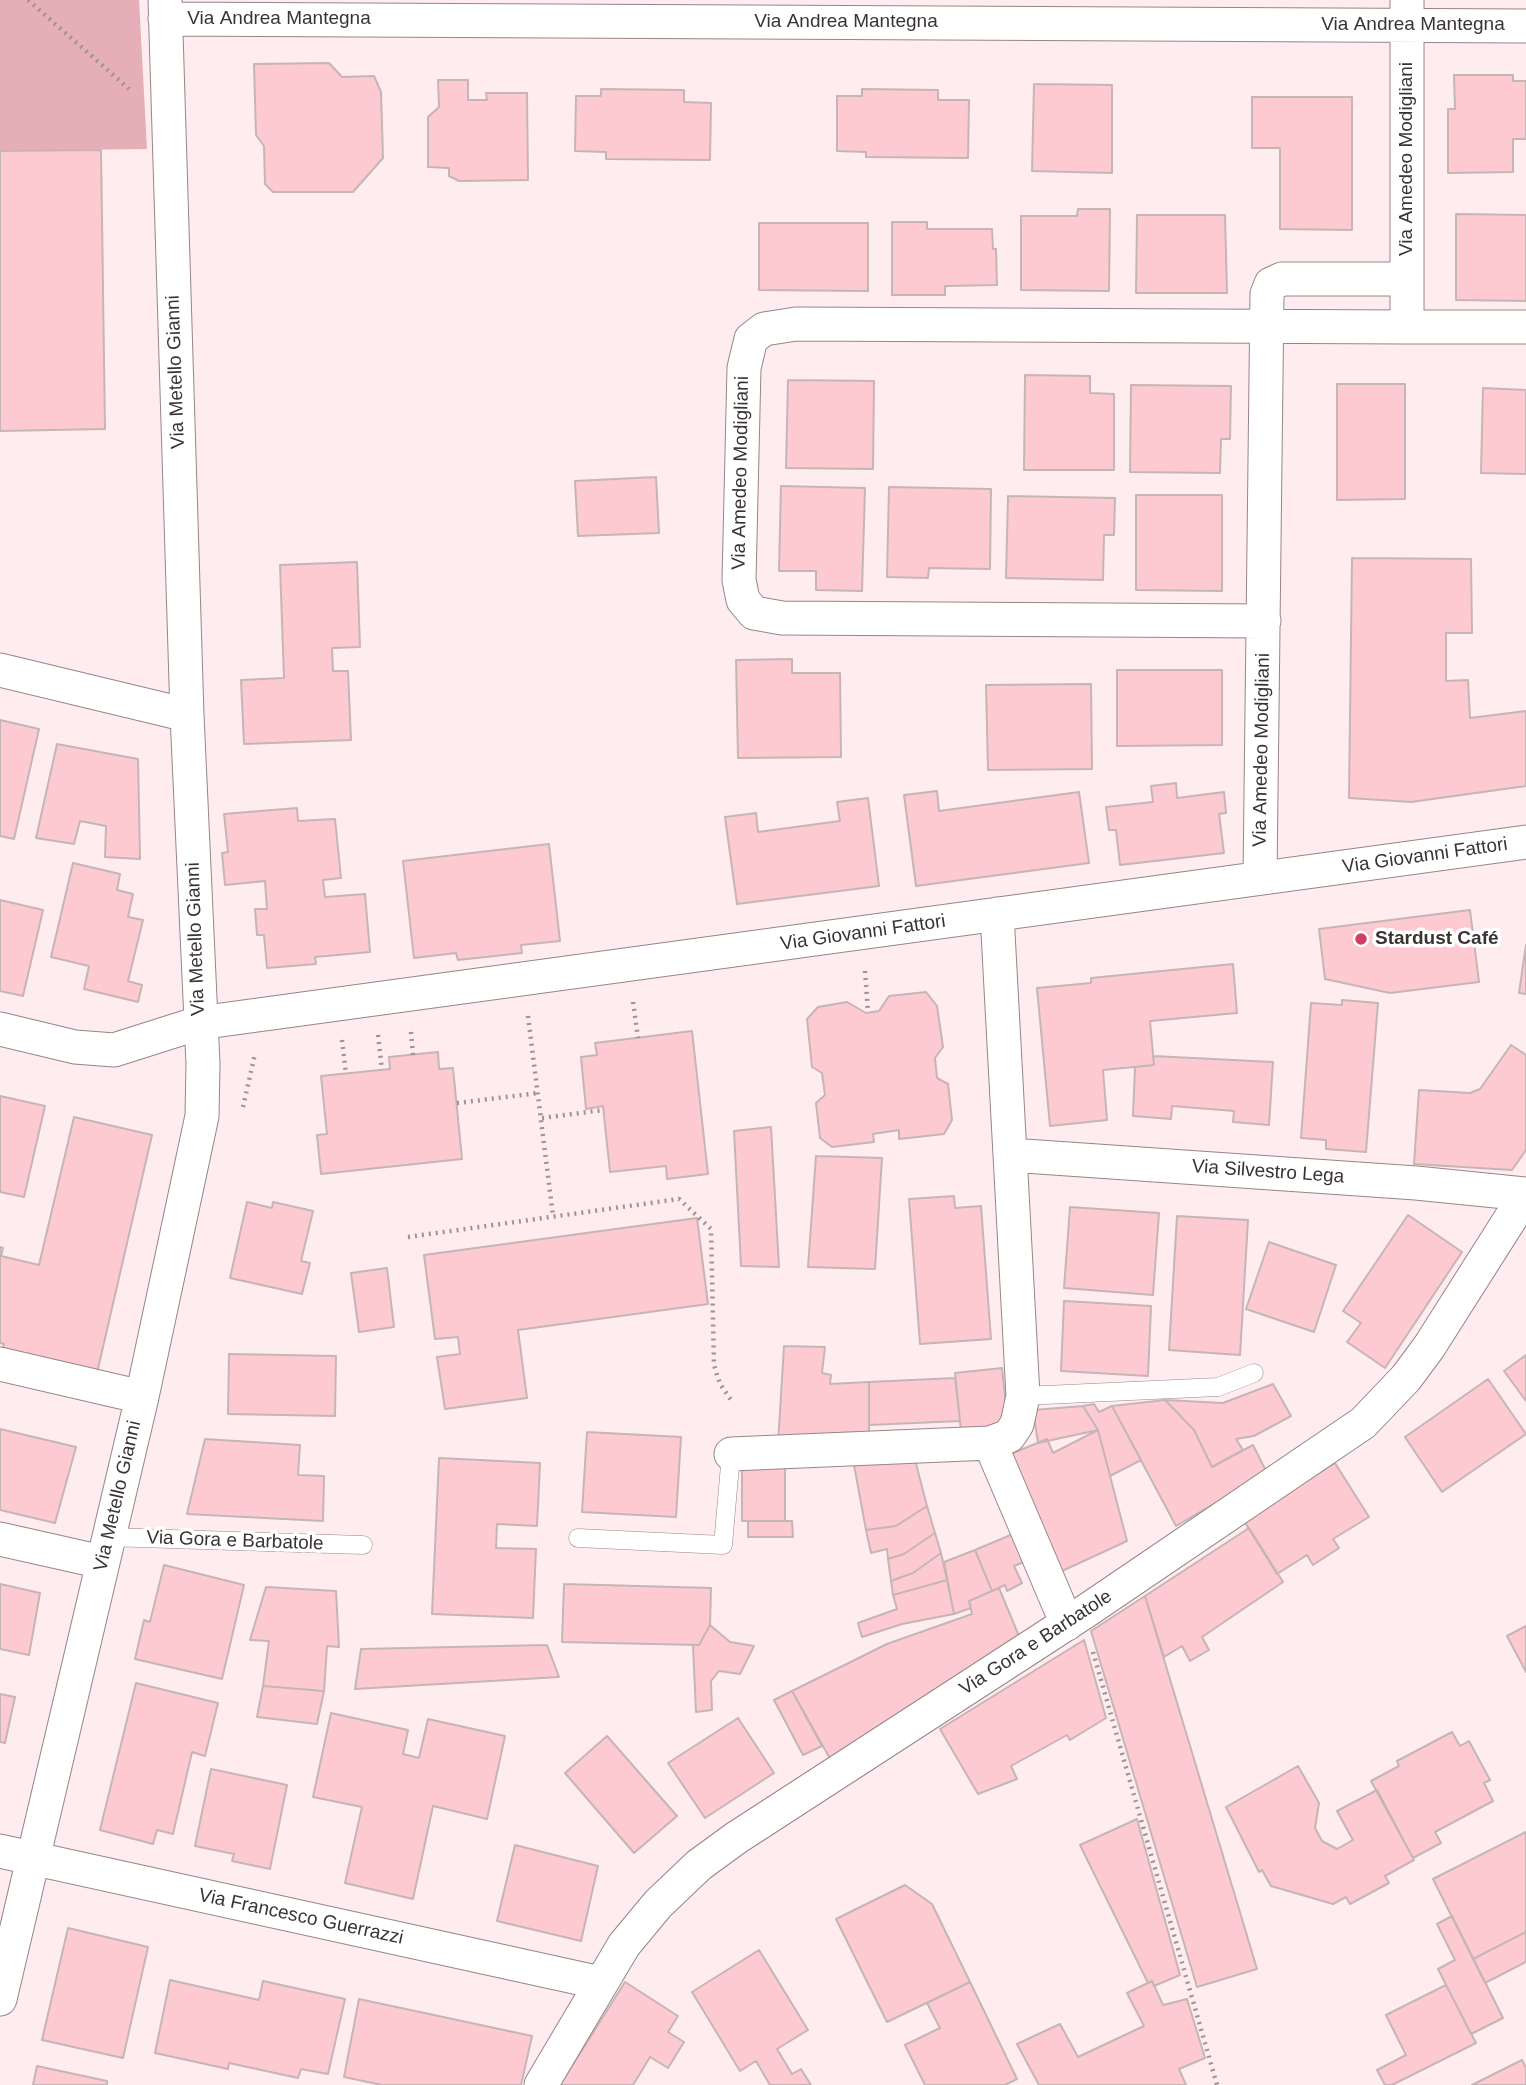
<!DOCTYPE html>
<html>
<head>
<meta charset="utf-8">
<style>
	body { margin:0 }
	canvas { display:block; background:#feecef }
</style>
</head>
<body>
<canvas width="1526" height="2085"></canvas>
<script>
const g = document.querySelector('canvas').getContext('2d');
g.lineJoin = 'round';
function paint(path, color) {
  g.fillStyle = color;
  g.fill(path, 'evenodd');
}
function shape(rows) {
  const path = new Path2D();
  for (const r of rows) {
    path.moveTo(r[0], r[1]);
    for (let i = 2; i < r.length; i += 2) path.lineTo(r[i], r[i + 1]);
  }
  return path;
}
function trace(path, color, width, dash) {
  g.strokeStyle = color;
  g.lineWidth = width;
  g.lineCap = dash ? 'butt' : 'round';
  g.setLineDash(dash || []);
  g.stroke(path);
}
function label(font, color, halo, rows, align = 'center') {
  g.font = font + ' Helvetica,sans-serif';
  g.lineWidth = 7;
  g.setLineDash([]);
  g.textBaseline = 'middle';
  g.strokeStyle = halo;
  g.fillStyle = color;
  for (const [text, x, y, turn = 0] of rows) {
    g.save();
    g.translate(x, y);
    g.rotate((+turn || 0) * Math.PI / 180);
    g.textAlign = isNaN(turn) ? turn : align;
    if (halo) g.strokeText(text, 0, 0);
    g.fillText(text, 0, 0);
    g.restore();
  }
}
paint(shape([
	[0,0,139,0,147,149,0,151]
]), '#e6aeb7');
const building = shape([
	[329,63,342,77,374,76,381,92,383,158,353,192,273,192,265,184,264,146,256,135,254,64,329,63],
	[1454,75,1513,75,1513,81,1526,81,1526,139,1513,139,1513,172,1448,173,1448,109,1455,109,1454,75],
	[438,80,468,80,468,100,487,100,486,93,527,93,528,180,459,181,449,176,449,168,428,167,428,117,439,107,438,80],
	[1034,84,1112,85,1112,173,1032,171,1034,84],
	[601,89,684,90,684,102,711,103,710,160,606,159,606,152,575,151,576,96,601,96,601,89],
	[862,89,938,90,938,100,969,100,968,158,866,157,866,152,837,151,837,96,862,96,862,89],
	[1252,97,1352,97,1352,230,1280,229,1280,148,1252,148,1252,97],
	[101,150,105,429,0,431,0,151,101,150],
	[1078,209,1110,209,1109,291,1021,290,1021,216,1077,216,1078,209],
	[1456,214,1526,215,1526,301,1456,300,1456,214],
	[1137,215,1225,215,1227,293,1136,293,1137,215],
	[892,222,927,222,927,229,992,229,993,249,996,249,997,285,945,286,945,295,892,295,892,222],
	[759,223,868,223,868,291,759,290,759,223],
	[1025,375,1090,376,1090,393,1114,394,1114,470,1024,470,1025,375],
	[788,380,874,381,873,469,786,468,788,380],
	[1337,384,1405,384,1405,499,1337,500,1337,384],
	[1131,385,1231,386,1230,439,1221,439,1220,473,1130,472,1131,385],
	[1483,388,1526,390,1526,474,1481,473,1483,388],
	[656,477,659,533,578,536,575,481,656,477],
	[781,486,865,488,862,591,816,590,816,571,779,571,781,486],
	[889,487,991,489,990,569,929,568,928,578,887,577,889,487],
	[1136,495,1222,495,1222,591,1136,590,1136,495],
	[1008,496,1115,498,1114,535,1104,535,1103,580,1006,578,1008,496],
	[1352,558,1471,559,1472,633,1446,633,1446,681,1468,680,1470,718,1526,711,1526,786,1411,802,1349,798,1352,558],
	[357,562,360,647,332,648,333,671,348,671,351,740,244,744,241,680,284,678,280,565,357,562],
	[792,659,792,673,840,673,841,757,738,758,736,660,792,659],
	[1117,670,1222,670,1222,745,1117,746,1117,670],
	[1091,684,1092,769,988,770,986,685,1091,684],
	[0,720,39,729,14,839,0,836,0,720],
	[57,744,138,759,140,859,105,857,106,826,80,821,74,844,36,838,57,744],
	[1176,783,1177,798,1224,792,1226,813,1219,814,1224,853,1120,865,1116,830,1109,830,1106,807,1153,802,1151,786,1176,783],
	[937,791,939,811,1079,792,1089,863,916,886,904,795,937,791],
	[868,798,879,886,737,904,725,817,756,813,758,832,840,821,837,802,868,798],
	[297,808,298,821,335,819,341,878,323,880,325,897,365,894,370,952,315,957,316,964,267,968,264,935,257,935,255,909,267,909,265,881,225,885,222,853,228,852,224,814,297,808],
	[549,844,560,941,521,945,522,953,458,960,456,953,414,958,403,861,549,844],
	[73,863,120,874,117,890,133,894,128,917,143,920,128,981,142,985,138,1002,84,989,89,966,51,957,73,863],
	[0,900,43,910,23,996,0,991,0,900],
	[1470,910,1479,982,1390,993,1325,979,1319,929,1470,910],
	[1526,945,1526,994,1519,993,1526,945],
	[1233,964,1237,1013,1150,1021,1154,1065,1103,1070,1107,1120,1050,1126,1037,988,1091,983,1091,978,1233,964],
	[926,992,937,1006,943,1047,935,1058,937,1078,948,1084,952,1120,944,1134,899,1139,899,1130,873,1134,874,1142,832,1147,820,1138,816,1103,825,1095,822,1073,812,1067,807,1019,818,1007,847,1002,866,1013,879,1011,889,996,926,992],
	[1342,1000,1378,1003,1366,1152,1326,1149,1326,1140,1301,1138,1311,1003,1342,1005,1342,1000],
	[692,1031,708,1174,667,1179,666,1166,610,1172,603,1106,586,1109,581,1057,597,1055,595,1043,692,1031],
	[1511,1045,1526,1055,1526,1150,1512,1170,1414,1164,1419,1090,1470,1093,1480,1089,1511,1045],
	[438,1052,439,1069,453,1068,462,1159,321,1174,317,1135,327,1134,321,1076,390,1069,389,1057,438,1052],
	[1153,1056,1273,1062,1269,1125,1233,1122,1234,1111,1172,1106,1171,1119,1133,1116,1135,1067,1154,1065,1153,1056],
	[0,1096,45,1106,24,1197,0,1192,0,1096],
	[74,1117,152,1135,97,1373,2,1350,4,1344,0,1343,0,1247,3,1248,1,1256,39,1265,74,1117],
	[771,1127,779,1267,741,1266,734,1131,771,1127],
	[816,1156,882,1158,875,1269,808,1267,816,1156],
	[954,1196,955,1208,981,1206,991,1339,920,1344,909,1199,954,1196],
	[247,1202,272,1208,273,1202,313,1211,301,1261,310,1263,302,1294,230,1278,247,1202],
	[1070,1207,1159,1213,1153,1295,1064,1288,1070,1207],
	[1408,1215,1462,1252,1385,1368,1347,1342,1361,1323,1343,1311,1408,1215],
	[1177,1216,1248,1220,1240,1355,1169,1350,1177,1216],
	[697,1218,708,1304,518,1330,527,1398,445,1409,437,1357,460,1354,458,1337,435,1339,424,1255,697,1218],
	[1269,1242,1336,1265,1314,1332,1246,1309,1269,1242],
	[387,1268,394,1327,359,1332,351,1273,387,1268],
	[1064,1301,1151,1306,1148,1376,1061,1371,1064,1301],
	[784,1346,825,1347,822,1373,831,1375,830,1384,869,1382,869,1438,778,1444,784,1346],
	[229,1354,336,1356,335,1416,228,1414,229,1354],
	[1526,1355,1526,1401,1504,1371,1526,1355],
	[1002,1368,1008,1426,961,1431,955,1373,1002,1368],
	[955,1378,960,1421,869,1425,869,1382,955,1378],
	[1488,1379,1526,1434,1442,1492,1405,1437,1488,1379],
	[1273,1384,1291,1416,1254,1436,1236,1439,1243,1450,1212,1467,1194,1430,1165,1400,1223,1403,1273,1384],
	[1165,1400,1194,1430,1212,1467,1253,1445,1267,1473,1176,1526,1112,1406,1165,1400],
	[1094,1404,1099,1412,1112,1406,1141,1460,1110,1476,1098,1430,1083,1406,1094,1404],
	[1083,1406,1098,1430,1038,1443,1033,1410,1083,1406],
	[0,1429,76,1447,55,1523,0,1510,0,1429],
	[1098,1430,1127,1541,1062,1571,1006,1456,1047,1439,1053,1453,1098,1430],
	[587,1432,681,1437,676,1517,582,1512,587,1432],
	[205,1439,300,1445,298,1475,324,1476,323,1521,187,1514,205,1439],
	[914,1456,927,1506,896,1526,866,1530,854,1465,914,1456],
	[439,1458,540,1463,537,1526,497,1524,496,1548,536,1549,533,1618,432,1614,439,1458],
	[1335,1463,1369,1517,1333,1539,1339,1548,1313,1565,1307,1555,1277,1574,1244,1521,1335,1463],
	[785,1467,785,1521,742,1521,742,1468,785,1467],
	[927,1506,935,1533,904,1554,888,1559,887,1549,871,1553,866,1530,896,1526,927,1506],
	[748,1521,792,1521,793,1537,748,1537,748,1521],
	[1249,1528,1283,1582,1202,1637,1209,1650,1190,1661,1182,1646,1164,1657,1145,1596,1249,1528],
	[935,1533,941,1553,913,1573,891,1581,888,1559,904,1554,935,1533],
	[1013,1534,1026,1561,1014,1566,1022,1583,1007,1591,1005,1585,992,1591,975,1550,1013,1534],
	[975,1550,992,1591,969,1601,971,1608,954,1614,944,1562,975,1550],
	[941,1553,947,1580,893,1595,891,1581,913,1573,941,1553],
	[164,1565,244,1585,222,1679,135,1659,144,1620,150,1622,164,1565],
	[947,1580,954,1614,902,1624,862,1637,858,1623,897,1609,893,1595,947,1580],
	[0,1584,40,1593,29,1655,0,1649,0,1584],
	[564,1584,711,1588,710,1625,699,1645,562,1642,564,1584],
	[266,1587,336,1591,339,1647,327,1646,324,1691,263,1686,269,1641,250,1640,266,1587],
	[999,1588,1021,1641,832,1762,792,1691,887,1644,972,1614,969,1601,999,1588],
	[1145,1596,1257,1969,1197,1987,1091,1631,1145,1596],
	[710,1625,730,1642,754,1646,740,1674,719,1671,711,1681,712,1710,696,1712,693,1645,699,1645,710,1625],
	[1526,1626,1526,1672,1507,1636,1526,1626],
	[1084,1640,1106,1718,1070,1740,1067,1735,1011,1766,1017,1779,978,1794,940,1729,1084,1640],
	[547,1645,559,1677,355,1689,361,1649,547,1645],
	[136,1683,218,1703,205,1756,192,1752,173,1834,157,1830,153,1844,100,1830,136,1683],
	[263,1686,324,1691,317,1724,257,1717,263,1686],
	[792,1691,822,1746,803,1755,774,1700,792,1691],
	[0,1694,15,1697,5,1743,0,1742,0,1694],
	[331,1713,408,1730,403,1754,419,1758,428,1719,505,1736,487,1819,433,1806,413,1899,345,1883,362,1807,313,1797,331,1713],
	[738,1718,774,1773,705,1818,668,1763,738,1718],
	[1452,1732,1460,1746,1469,1741,1490,1780,1484,1783,1493,1801,1435,1832,1441,1843,1413,1858,1371,1781,1399,1766,1397,1761,1452,1732],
	[607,1736,677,1816,634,1853,565,1773,607,1736],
	[1298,1766,1319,1803,1315,1828,1322,1841,1337,1849,1353,1840,1337,1811,1377,1790,1414,1860,1385,1876,1389,1883,1350,1904,1346,1897,1333,1904,1271,1886,1262,1870,1259,1872,1226,1807,1298,1766],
	[211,1769,287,1785,270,1869,232,1861,234,1854,195,1846,211,1769],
	[1137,1819,1180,1975,1154,1986,1152,1981,1148,1983,1080,1845,1137,1819],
	[1526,1832,1526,1932,1473,1959,1433,1879,1526,1832],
	[515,1845,598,1866,581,1941,497,1921,515,1845],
	[905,1885,932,1904,970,1982,887,2022,836,1919,905,1885],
	[1452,1916,1503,2018,1471,2034,1438,1969,1455,1960,1437,1924,1452,1916],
	[68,1928,148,1947,123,2058,42,2040,68,1928],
	[1526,1932,1526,1962,1485,1983,1473,1959,1526,1932],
	[759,1950,808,2030,777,2049,792,2074,801,2069,811,2085,770,2085,756,2061,740,2071,692,1992,759,1950],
	[170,1980,259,2000,263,1981,345,1999,328,2074,301,2069,298,2078,229,2063,228,2069,155,2053,170,1980],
	[1152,1981,1163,2005,1187,1999,1205,2058,1179,2069,1186,2085,1039,2085,1017,2044,1060,2024,1078,2057,1144,2026,1127,1993,1152,1981],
	[625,1982,678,2016,668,2032,684,2042,668,2068,650,2057,633,2085,560,2085,625,1982],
	[970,1982,1017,2079,1005,2085,925,2085,905,2045,940,2028,927,2003,970,1982],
	[1446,1985,1476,2043,1392,2085,1385,2085,1377,2070,1406,2055,1386,2015,1446,1985],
	[359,1999,532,2036,521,2085,382,2085,344,2077,359,1999],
	[1522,2060,1526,2068,1526,2085,1472,2085,1522,2060],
	[37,2066,107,2081,107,2085,33,2085,37,2066]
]);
paint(building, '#fecad1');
trace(building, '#c6b5b7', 2);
const lane = shape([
	[1023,1396,1218,1387,1254,1373],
	[107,1537,363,1545],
	[578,1538,723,1545,731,1454]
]);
const street = shape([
	[1407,0,1407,327,1526,327],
	[165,19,1526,26],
	[1264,621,782,618,754,613,743,600,739,580,744,368,751,339,764,329,796,324,1407,327],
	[0,670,187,715],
	[1260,878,1267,294,1271,284,1282,279,1407,279],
	[997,914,1023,1396,1017,1424,1009,1436,990,1443,1067,1624],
	[0,1029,75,1047,114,1050,199,1023,1526,842],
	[1010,1155,1416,1183,1526,1194],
	[0,1364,142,1397],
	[731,1454,990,1443],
	[0,1539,102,1562],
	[0,1851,601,1983],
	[0,1999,142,1397,202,1116,203,1064,187,715,165,0],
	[541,2085,624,1945,658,1904,699,1865,736,1838,1086,1611,1363,1423,1406,1378,1429,1347,1526,1194]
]);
trace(lane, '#968688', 19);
trace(street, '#968688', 35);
trace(shape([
	[28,0,129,89],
	[865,971,868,1012],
	[633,1002,638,1038],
	[528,1016,553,1216],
	[411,1032,413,1055],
	[378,1035,382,1070],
	[342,1040,346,1074],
	[457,1103,538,1093],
	[243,1107,255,1054],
	[542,1118,603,1110],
	[408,1237,679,1199,711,1229,714,1365,720,1384,733,1403],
	[1093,1652,1217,2085]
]), '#9f9294', 4.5, [2, 5]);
trace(lane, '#fff', 18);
trace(street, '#fff', 33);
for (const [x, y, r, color] of [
	[1361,939,7,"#cf4066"]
]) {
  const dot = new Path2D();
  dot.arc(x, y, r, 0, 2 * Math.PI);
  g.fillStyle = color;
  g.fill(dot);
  trace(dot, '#fff', 2.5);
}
label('19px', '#3a3334', '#fff', [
	["Via Andrea Mantegna",279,19],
	["Via Andrea Mantegna",846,22],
	["Via Andrea Mantegna",1413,25],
	["Via Amedeo Modigliani",1407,159,-90],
	["Via Metello Gianni",176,372,-92],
	["Via Amedeo Modigliani",741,473,-89],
	["Via Amedeo Modigliani",1262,750,-89],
	["Via Giovanni Fattori",1425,856,-8],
	["Via Giovanni Fattori",863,933,-8],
	["Via Metello Gianni",196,939,-92],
	["Via Silvestro Lega",1268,1172,4],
	["Via Metello Gianni",118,1496,-77],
	["Via Gora e Barbatole",235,1541,2],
	["Via Gora e Barbatole",1036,1643,-33],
	["Via Francesco Guerrazzi",301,1917,12]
]);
label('bold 19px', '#3a3334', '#fff', [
	["Stardust Café",1375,939]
], 'left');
</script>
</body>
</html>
